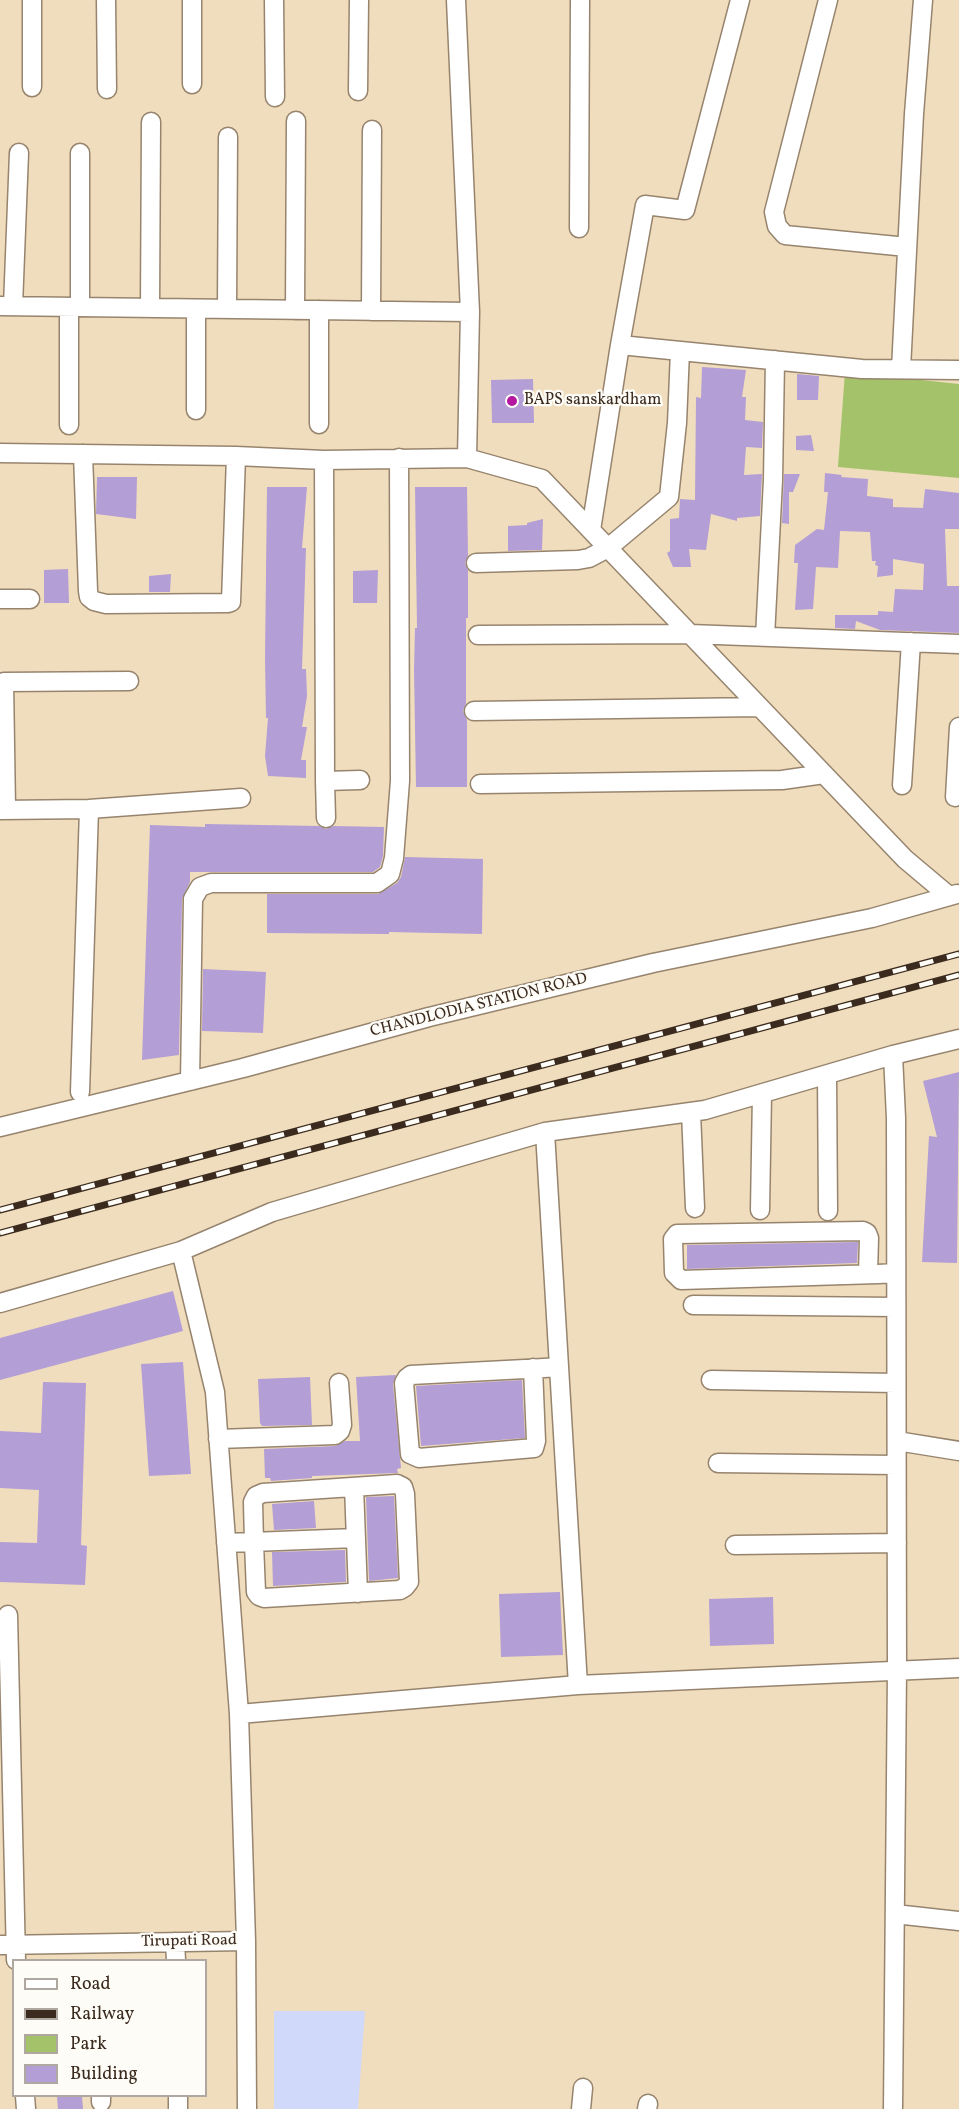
<!DOCTYPE html>
<html>
<head>
<meta charset="utf-8">
<style>
	body { margin:0 }
	#map { position:relative; width:959px; height:2109px; overflow:hidden; background:#f0ddbd; font-family:Vollkorn,serif }
	canvas { display:block }
	.legend { position:absolute; left:12px; top:1959px; width:195px; height:138px; box-sizing:border-box; background:#fdfcf7; border:2px solid #afa8a0; margin:0; padding:8px 10px; list-style:none; font-size:18px; color:#3b2a1e }
	.legend li { display:flex; align-items:center; gap:12px; height:30px }
	.legend b { width:30px; border:2px solid #afa8a0 }
</style>
</head>
<body>
<div id="map">
<canvas width="959" height="2109"></canvas>
<ul class="legend">
<li><b style="height:8px;background:#fff"></b>Road</li>
<li><b style="height:8px;background:#3b2a1e"></b>Railway</li>
<li><b style="height:16px;background:#a3c26a"></b>Park</li>
<li><b style="height:16px;background:#b39ed5"></b>Building</li>
</ul>
</div>
<script>
const g = document.querySelector('canvas').getContext('2d');
g.lineJoin = 'round';
function paint(path, color) {
  g.fillStyle = color;
  g.fill(path, 'evenodd');
}
function shape(rows) {
  const path = new Path2D();
  for (const r of rows) {
    path.moveTo(r[0], r[1]);
    for (let i = 2; i < r.length; i += 2) path.lineTo(r[i], r[i + 1]);
  }
  return path;
}
function trace(path, color, width, dash) {
  g.strokeStyle = color;
  g.lineWidth = width;
  g.lineCap = dash ? 'butt' : 'round';
  g.setLineDash(dash || []);
  g.stroke(path);
}
function label(font, color, halo, rows, align = 'center') {
  g.font = font + ' Vollkorn,serif';
  g.lineWidth = 4.5;
  g.setLineDash([]);
  g.textBaseline = 'middle';
  g.strokeStyle = halo;
  g.fillStyle = color;
  for (const [text, x, y, turn = 0] of rows) {
    g.save();
    g.translate(x, y);
    g.rotate((+turn || 0) * Math.PI / 180);
    g.textAlign = isNaN(turn) ? turn : align;
    if (halo) g.strokeText(text, 0, 0);
    g.fillText(text, 0, 0);
    g.restore();
  }
}
paint(shape([
	[274,2011,365,2011,358,2109,274,2109]
]), '#d0d9f9');
paint(shape([
	[845,372,959,384,959,478,838,467]
]), '#a3c26a');
paint(shape([
	[702,367,746,370,742,397,746,397,745,420,763,422,762,448,746,447,744,475,762,474,760,516,737,518,737,521,711,514,706,550,689,549,691,567,673,567,667,553,670,551,670,519,679,518,680,499,695,500,696,397,701,398],
	[797,374,819,376,818,400,797,400],
	[533,379,534,423,492,423,491,380],
	[811,435,814,451,796,450,796,436],
	[825,473,842,475,841,477,868,479,867,496,893,499,893,507,923,508,925,489,959,493,959,529,945,529,947,586,959,586,959,633,880,630,856,621,855,629,835,628,835,615,878,615,878,611,893,612,895,589,923,590,924,564,893,559,893,575,877,577,878,566,875,565,876,561,872,561,870,532,840,531,838,568,816,567,813,609,795,610,798,563,794,563,795,545,817,529,824,530,828,492,824,492],
	[784,474,800,474,793,492,789,492,789,524,782,523],
	[97,477,137,477,136,519,96,514],
	[267,487,307,487,302,548,306,548,302,669,306,669,307,696,302,727,307,727,301,760,306,760,306,778,268,776,265,756,268,718,266,718,265,658],
	[415,487,467,487,468,556,465,563,468,570,468,618,466,618,466,704,463,711,467,720,467,787,416,787,414,670,415,628,417,628],
	[543,519,542,550,508,551,508,526,527,525,527,523],
	[68,569,69,603,44,603,44,570],
	[378,570,377,603,353,603,353,571],
	[171,574,170,592,149,592,149,576],
	[205,824,319,826,326,829,333,826,384,827,383,856,380,867,373,872,190,872,190,882,182,899,179,1055,142,1060,150,825,205,827],
	[405,857,483,859,482,934,389,932,389,934,267,933,267,894,378,894,397,883,401,877],
	[203,969,266,972,263,1033,202,1031],
	[959,1072,957,1263,922,1262,929,1136,937,1137,923,1081],
	[858,1242,857,1263,687,1269,687,1245],
	[173,1291,183,1331,0,1380,0,1338],
	[183,1362,191,1474,149,1476,141,1364],
	[396,1375,393,1384,401,1468,397,1469,398,1473,312,1476,312,1478,271,1481,270,1478,265,1478,264,1449,335,1446,345,1441,360,1441,356,1377],
	[310,1377,312,1425,262,1426,260,1423,258,1379],
	[522,1380,525,1438,421,1446,416,1386],
	[43,1382,86,1383,81,1545,87,1546,85,1585,0,1582,0,1542,37,1543,39,1490,0,1488,0,1431,41,1433],
	[394,1496,398,1578,369,1581,366,1497],
	[314,1501,316,1528,274,1530,272,1504],
	[345,1550,346,1582,273,1586,272,1552],
	[560,1592,563,1655,501,1657,499,1594],
	[773,1597,774,1644,710,1646,709,1599],
	[57,2096,82,2096,83,2109,58,2109]
]), '#b39ed5');
const minor = shape([
	[106,0,107,89],
	[192,0,192,84],
	[274,0,275,97],
	[456,0,470,312,467,458],
	[828,0,774,212,777,226,785,235,907,247],
	[32,87,32,0],
	[358,91,359,0],
	[80,153,80,307],
	[579,228,580,0],
	[0,306,470,312],
	[13,306,19,153],
	[150,308,151,122],
	[227,309,228,137],
	[295,310,296,121],
	[371,311,372,130],
	[620,345,645,205,685,210,740,0],
	[901,369,914,114,923,0],
	[196,410,196,309],
	[319,424,319,310],
	[69,425,69,307],
	[0,453,236,456,324,460,467,458,542,479,905,859,949,896],
	[83,454,88,591,89,597,94,601,106,604,228,603,231,602,236,456],
	[324,460,325,781,360,780],
	[591,530,620,345,862,369,959,370],
	[476,563,578,560,589,558,608,548,669,497,677,423,680,351],
	[0,599,30,599],
	[478,635,690,634,959,644],
	[765,637,773,480,775,360],
	[474,711,759,707],
	[325,781,326,818],
	[480,784,782,780,824,774],
	[902,785,911,642],
	[955,797,959,727],
	[6,809,4,682,129,681],
	[89,809,241,798],
	[0,810,89,809,80,1092],
	[827,1075,828,1211],
	[190,1081,193,899,200,887,211,883,377,883,390,874,394,858,400,781,399,458],
	[691,1112,695,1208],
	[0,1127,243,1068,429,1017,653,963,872,918,957,894],
	[545,1132,578,1685],
	[760,1210,762,1094],
	[181,1251,215,1392,239,1714,246,1941],
	[868,1274,869,1238,867,1233,863,1231,677,1234,673,1239,674,1273,681,1280,878,1274,896,1273],
	[0,1303,181,1251,272,1212,545,1132,705,1110,893,1055],
	[693,1305,896,1307],
	[533,1368,536,1441,534,1448,419,1458,410,1454,404,1383,407,1378,411,1375,544,1368,559,1367],
	[711,1380,896,1383],
	[218,1439,335,1435,340,1431,342,1425,339,1383],
	[897,1441,959,1451],
	[718,1463,896,1465],
	[397,1484,403,1487,405,1494,409,1582,405,1587,400,1590,264,1598,259,1596,256,1592,254,1543,253,1502,256,1496,263,1493,397,1484],
	[354,1487,358,1593],
	[226,1543,356,1538],
	[735,1545,897,1543],
	[8,1615,16,1960],
	[239,1714,578,1685,959,1668],
	[895,1914,959,1921],
	[175,1942,176,1960],
	[0,1945,246,1941,247,2109],
	[25,2096,26,2109],
	[101,2096,101,2102],
	[178,2096,178,2109],
	[581,2109,583,2088],
	[647,2109,648,2104],
	[893,2109,897,1669,896,1118,893,1055,959,1039]
]);
trace(minor, '#96846e', 21);
trace(minor, '#fff', 18);
const rail = shape([
	[0,1210,959,954],
	[0,1233,959,975]
]);
trace(rail, '#3b2a1e', 7);
trace(rail, '#fdfcf7', 4.5, [14]);
for (const [x, y, r, color] of [
	[512,401,6,"#b5179e"]
]) {
  const dot = new Path2D();
  dot.arc(x, y, r, 0, 2 * Math.PI);
  g.fillStyle = color;
  g.fill(dot);
  trace(dot, '#fdfcf7', 2);
}
label('16px', '#3b2a1e', '#fdfcf7', [
	["BAPS sanskardham",524,401]
], 'left');
label('16px', '#3b2a1e', '#fdfcf7', [
	["CHANDLODIA STATION ROAD",479,1006,-14],
	["Tirupati Road",189,1942,-1]
]);
</script>
</body>
</html>
